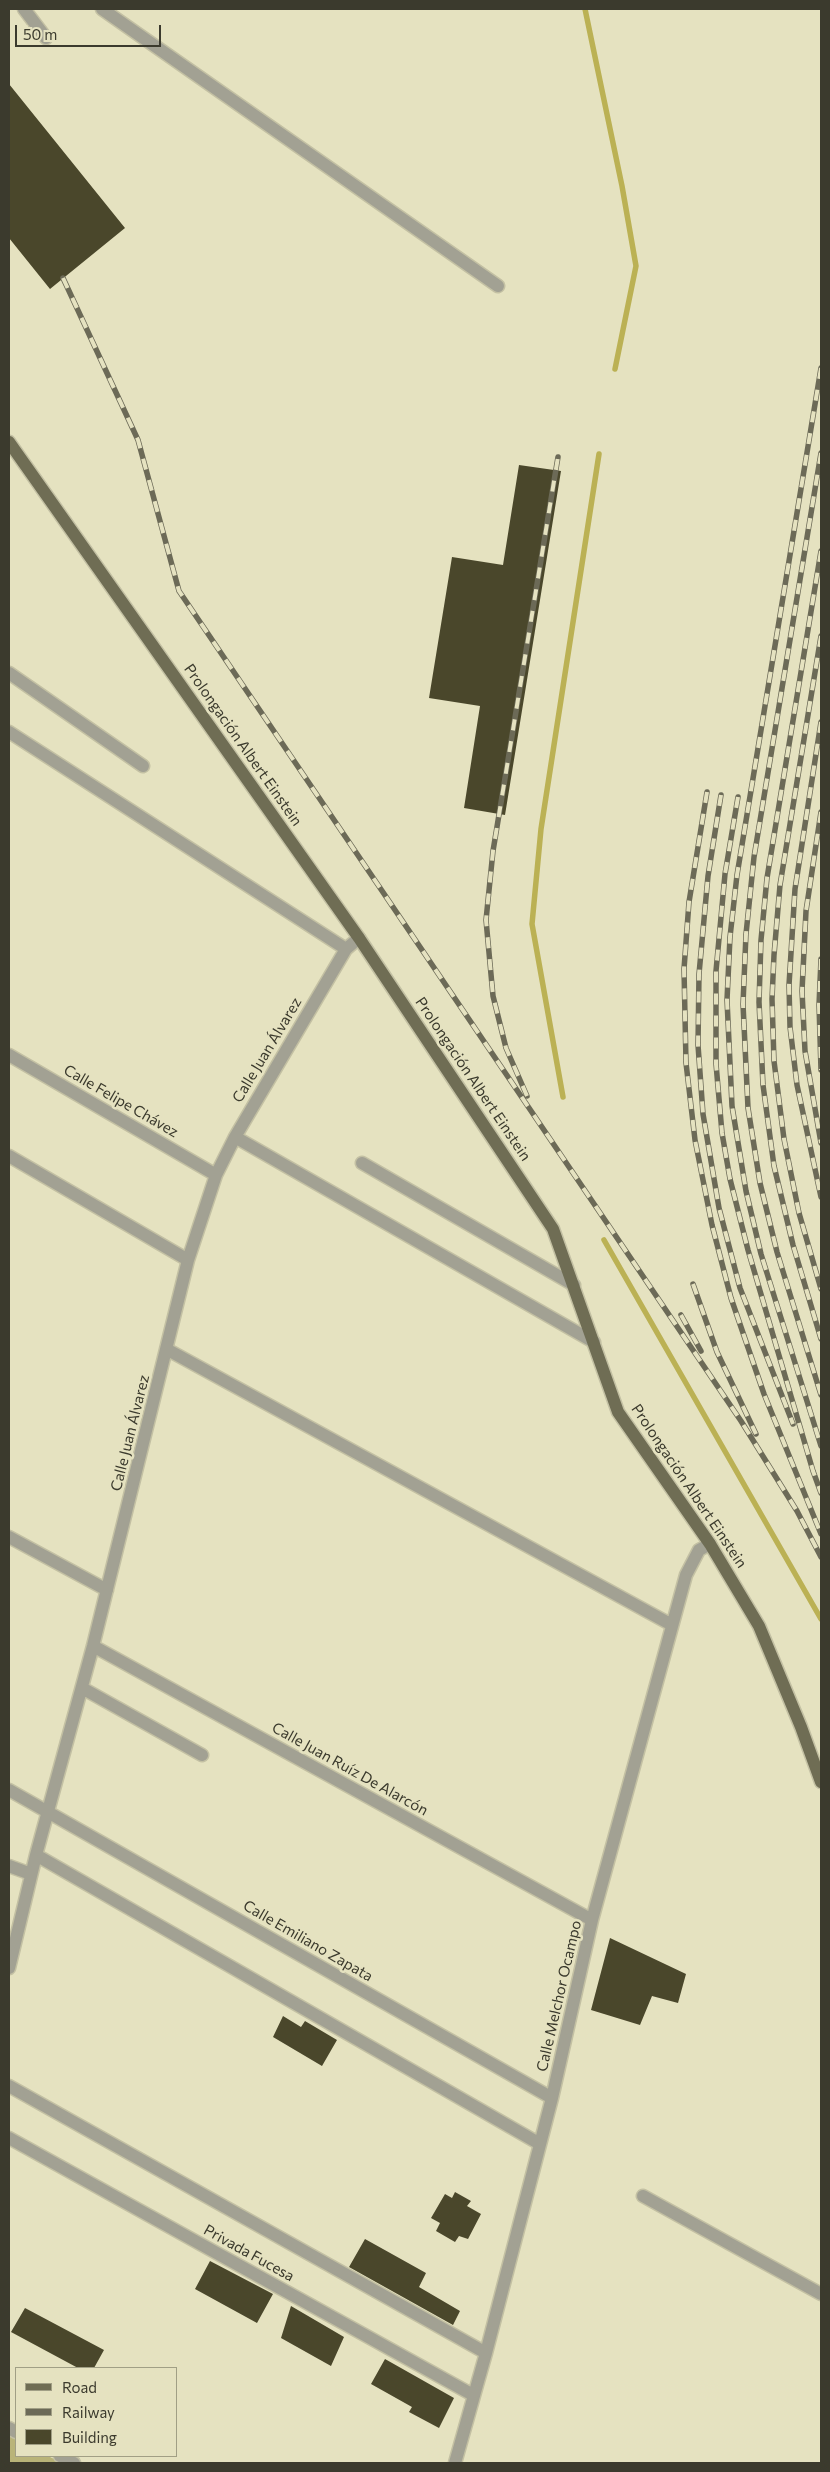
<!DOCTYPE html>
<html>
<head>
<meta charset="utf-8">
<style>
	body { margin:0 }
	#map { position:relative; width:830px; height:2472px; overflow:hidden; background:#e5e2c0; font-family:Commissioner,sans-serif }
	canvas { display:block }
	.frame { position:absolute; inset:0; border:10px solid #3b3a2d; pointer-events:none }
	.legend { position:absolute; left:15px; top:2367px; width:162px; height:90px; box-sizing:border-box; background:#e5e2c0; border:1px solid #a19f85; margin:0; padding:6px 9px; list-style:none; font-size:15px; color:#3b3a2d }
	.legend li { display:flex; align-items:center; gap:10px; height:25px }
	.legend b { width:25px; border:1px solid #a19f85 }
	.scale { position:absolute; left:15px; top:25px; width:146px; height:22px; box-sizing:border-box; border:2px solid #3b3a2d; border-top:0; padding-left:6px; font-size:15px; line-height:18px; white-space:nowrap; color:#3b3a2d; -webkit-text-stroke:4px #e5e2c0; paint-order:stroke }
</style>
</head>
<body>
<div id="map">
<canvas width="830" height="2472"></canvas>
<div class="frame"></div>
<ul class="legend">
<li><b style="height:6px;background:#6f6d54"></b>Road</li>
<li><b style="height:6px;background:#6c6a57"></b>Railway</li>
<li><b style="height:14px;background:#4a472b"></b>Building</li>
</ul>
<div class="scale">50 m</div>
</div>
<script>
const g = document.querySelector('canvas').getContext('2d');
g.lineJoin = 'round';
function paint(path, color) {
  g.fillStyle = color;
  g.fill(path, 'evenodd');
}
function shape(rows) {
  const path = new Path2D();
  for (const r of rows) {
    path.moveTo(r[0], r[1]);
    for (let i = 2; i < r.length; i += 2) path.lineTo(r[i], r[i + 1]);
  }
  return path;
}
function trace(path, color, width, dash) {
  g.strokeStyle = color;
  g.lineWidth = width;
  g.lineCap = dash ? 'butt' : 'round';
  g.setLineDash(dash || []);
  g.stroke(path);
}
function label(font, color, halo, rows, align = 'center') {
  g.font = font + ' Commissioner,sans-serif';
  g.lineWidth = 5;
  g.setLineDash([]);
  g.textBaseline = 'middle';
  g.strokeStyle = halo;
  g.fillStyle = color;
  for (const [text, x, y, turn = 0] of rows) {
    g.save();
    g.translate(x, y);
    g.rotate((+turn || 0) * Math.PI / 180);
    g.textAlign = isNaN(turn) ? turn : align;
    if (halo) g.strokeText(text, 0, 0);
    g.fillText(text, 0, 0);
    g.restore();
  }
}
paint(shape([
	[9,2433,16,2438,16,2456,48,2456,62,2463,9,2463]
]), '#b9b479');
trace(shape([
	[585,9,622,186,636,266,615,369],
	[563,1097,532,924,541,829,599,454],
	[604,1240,821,1619]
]), '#bbb154', 5.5);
paint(shape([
	[9,84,125,228,50,289,9,238],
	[519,465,561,471,505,815,464,808,480,706,429,698,452,557,503,565],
	[610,1938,686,1974,678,2003,652,1996,640,2025,591,2010],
	[283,2016,301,2027,305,2021,337,2040,322,2066,273,2037],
	[455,2192,471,2201,467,2206,481,2214,468,2239,459,2236,455,2242,436,2231,440,2223,431,2218,445,2194,452,2198],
	[365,2239,426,2273,419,2287,460,2311,453,2325,349,2267],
	[210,2261,273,2294,257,2323,195,2289],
	[291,2306,344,2337,331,2366,281,2338],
	[25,2308,104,2350,94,2368,78,2368,11,2332],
	[385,2359,454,2398,439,2428,409,2412,412,2407,371,2384]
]), '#4a472b');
const minor = shape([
	[24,9,46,38],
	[102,9,498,286],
	[9,673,143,766],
	[9,732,346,949],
	[9,1055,216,1175],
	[235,1137,594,1342],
	[9,1156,188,1260],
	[362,1163,574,1285],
	[168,1350,672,1625],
	[9,1537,107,1590],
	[93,1646,592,1920],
	[82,1688,202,1755],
	[9,1790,552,2098],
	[36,1855,540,2144],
	[9,1866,31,1874],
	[9,1968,36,1855,93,1646,188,1260,216,1175,235,1137,346,949,359,938],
	[9,2086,486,2353],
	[9,2138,473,2395],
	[643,2196,821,2294],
	[9,2428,16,2432],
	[60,2456,74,2463],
	[455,2463,486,2353,552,2098,592,1920,686,1575,699,1550,710,1544]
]);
const major = shape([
	[9,442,359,938,553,1229,618,1412,710,1544,759,1626,801,1727,821,1782]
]);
trace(minor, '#c3c0a3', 15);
trace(major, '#c3c0a3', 15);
trace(minor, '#a2a193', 12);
trace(major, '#6f6d54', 12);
const rail = shape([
	[63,278,138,440,179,591,741,1421,797,1511,821,1557],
	[821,368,737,875,730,937,727,1000,732,1106,746,1191,761,1254,821,1446],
	[821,453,754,857,746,934,743,1004,748,1108,760,1183,777,1252,821,1395],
	[821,551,767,878,761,940,759,1002,763,1085,774,1166,793,1245,821,1339],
	[821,636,780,885,774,955,772,999,774,1061,784,1139,799,1213,821,1289],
	[821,722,795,889,789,985,790,1027,797,1085,821,1197],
	[707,792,689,902,684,969,686,1063,695,1140,712,1225,731,1298,764,1394,821,1534],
	[721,795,708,876,699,974,698,1045,703,1114,719,1208,740,1288,793,1424],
	[738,797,725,874,716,971,716,1064,722,1133,730,1179,748,1250,813,1471,821,1493],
	[821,812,806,911,802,991,805,1051,821,1143],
	[821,959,819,1005,821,1070],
	[527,1096,506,1048,493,996,486,920,493,851,558,457],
	[693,1284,717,1352,756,1434],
	[681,1315,701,1351]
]);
trace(rail, '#6c6a57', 5.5);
trace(rail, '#e5e2c0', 4, [11]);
label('15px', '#3b3a2d', '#e5e2c0', [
	["Prolongación Albert Einstein",243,745,55],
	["Calle Juan Álvarez",267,1050,-59],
	["Prolongación Albert Einstein",473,1079,56],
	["Calle Felipe Chávez",121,1101,30],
	["Calle Juan Álvarez",130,1433,-76],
	["Prolongación Albert Einstein",689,1486,56],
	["Calle Juan Ruíz De Alarcón",350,1769,29],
	["Calle Emiliano Zapata",308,1941,30],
	["Calle Melchor Ocampo",559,1996,-77],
	["Privada Fucesa",249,2253,29]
]);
</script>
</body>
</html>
